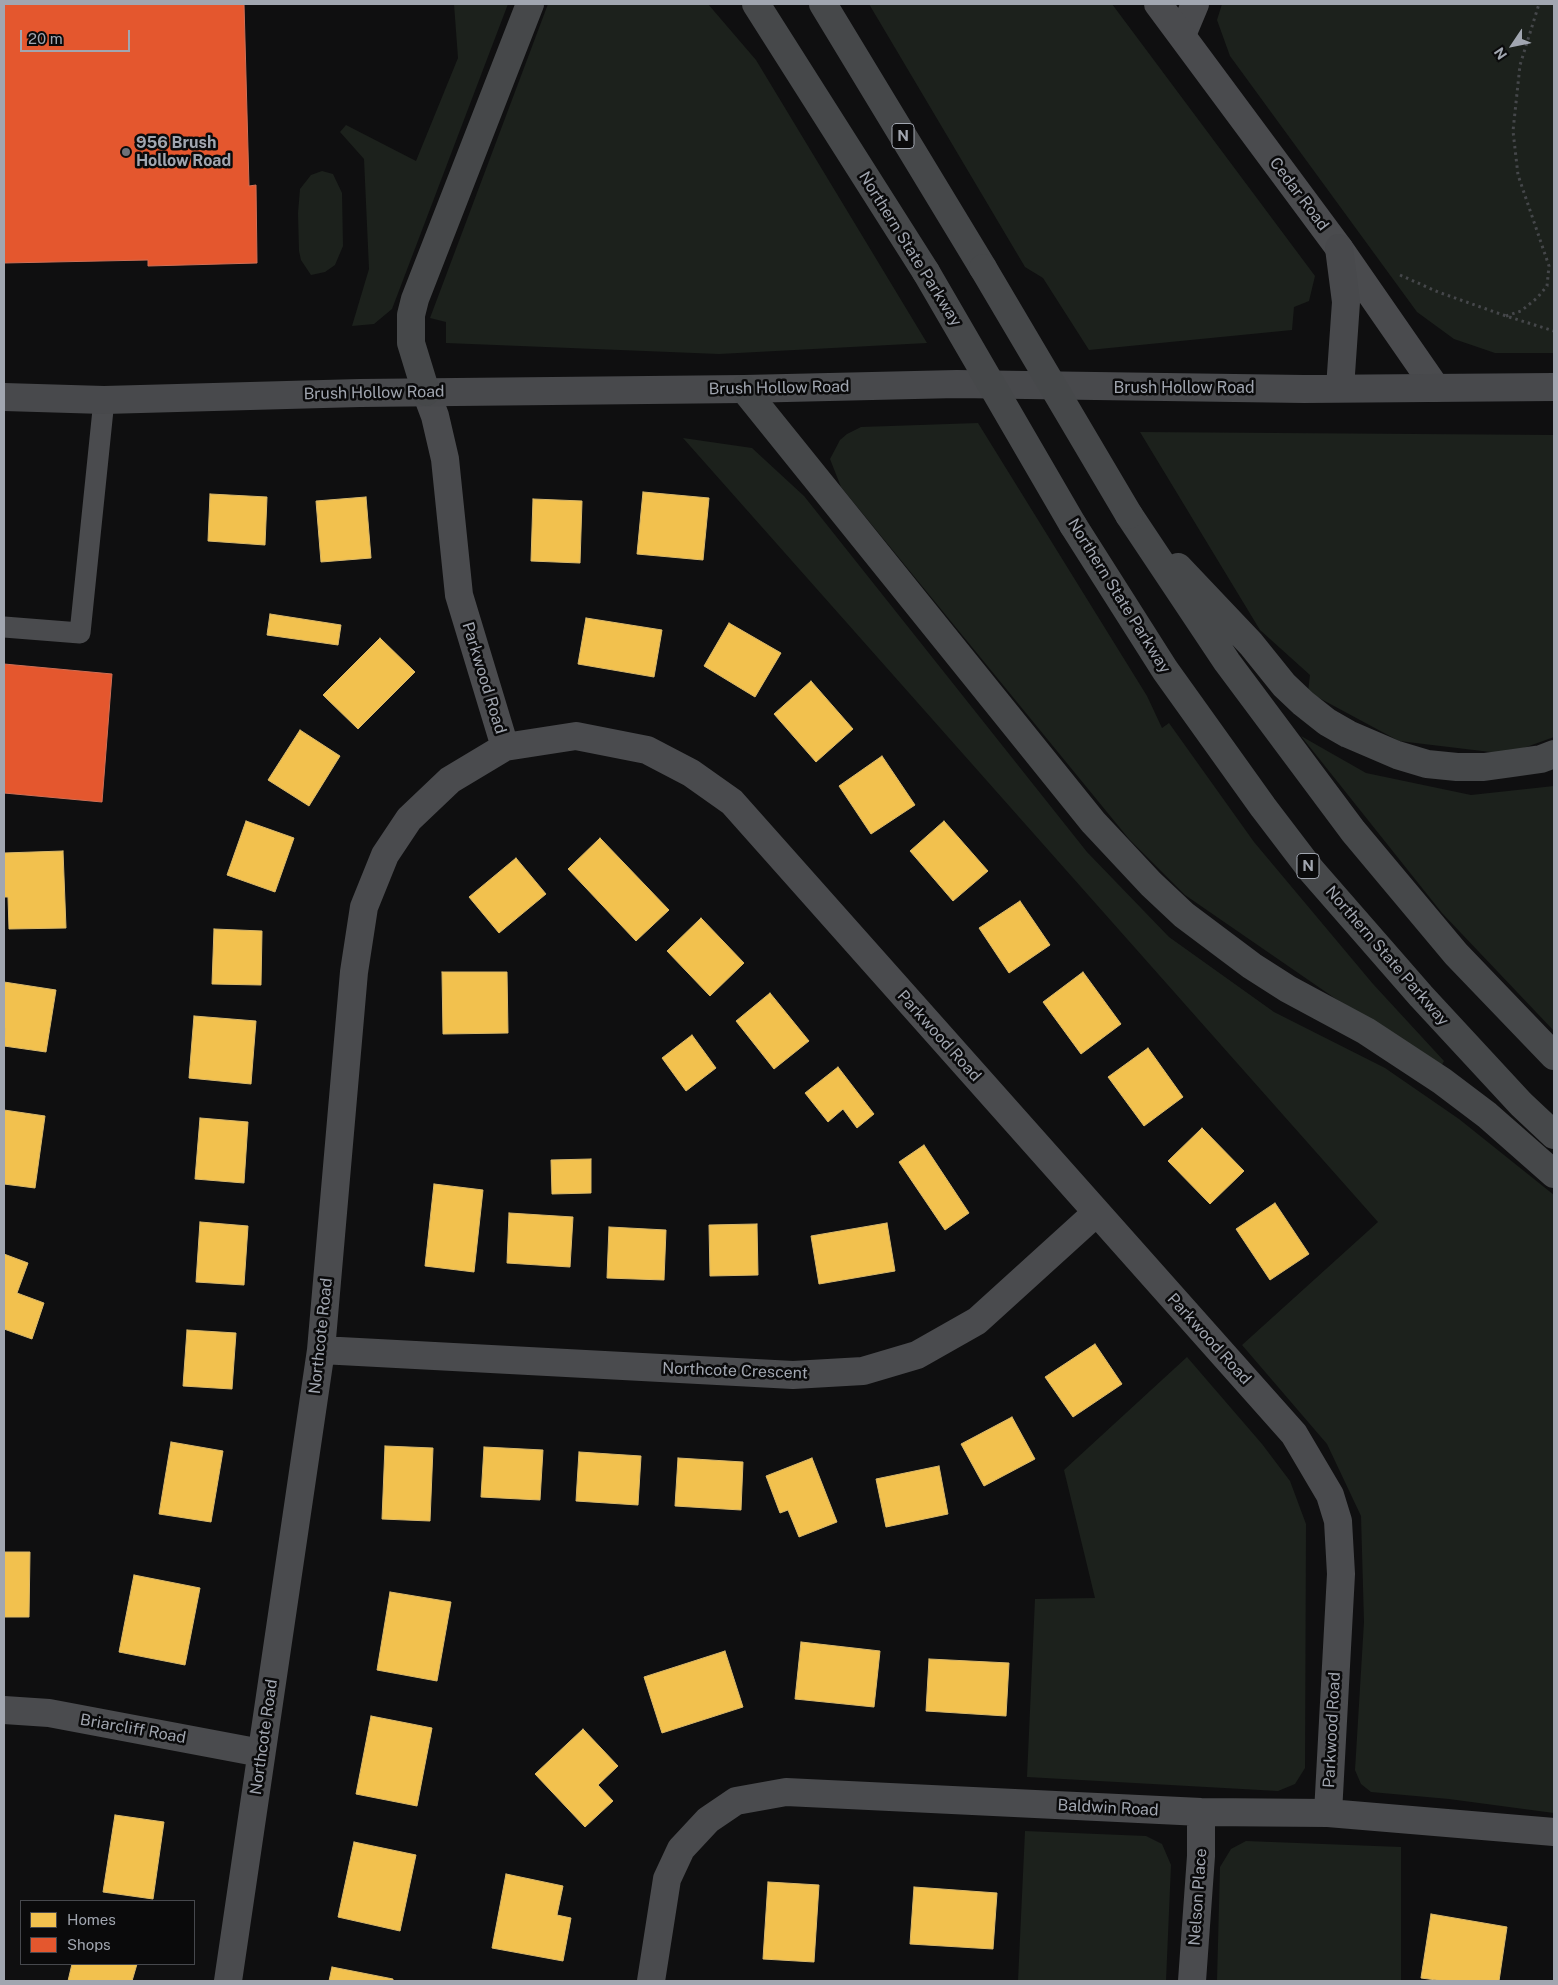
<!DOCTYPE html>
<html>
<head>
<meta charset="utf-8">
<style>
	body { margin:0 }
	#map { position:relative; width:1558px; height:1985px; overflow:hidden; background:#0f0f10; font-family:"Public Sans",sans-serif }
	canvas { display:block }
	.frame { position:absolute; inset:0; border:5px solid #a1a6b0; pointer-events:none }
	.legend { position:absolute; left:20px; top:1900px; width:175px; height:65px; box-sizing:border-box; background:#0a0a0b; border:1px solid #46484d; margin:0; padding:6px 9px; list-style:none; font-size:15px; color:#a1a6b0 }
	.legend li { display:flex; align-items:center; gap:10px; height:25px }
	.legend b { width:25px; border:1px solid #46484d }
	.north { position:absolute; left:1488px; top:20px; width:50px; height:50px; -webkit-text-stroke:4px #0a0a0b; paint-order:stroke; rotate:236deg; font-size:14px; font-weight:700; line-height:20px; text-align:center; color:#a1a6b0 }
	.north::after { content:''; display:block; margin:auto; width:18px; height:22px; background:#a1a6b0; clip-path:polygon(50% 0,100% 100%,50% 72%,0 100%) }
	.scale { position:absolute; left:20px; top:30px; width:110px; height:22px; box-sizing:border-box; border:2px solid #a1a6b0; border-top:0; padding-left:6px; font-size:15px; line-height:18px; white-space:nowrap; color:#a1a6b0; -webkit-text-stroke:4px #0a0a0b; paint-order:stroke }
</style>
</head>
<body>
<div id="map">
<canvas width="1558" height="1985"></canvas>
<div class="frame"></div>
<ul class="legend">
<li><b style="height:14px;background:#f2c14e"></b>Homes</li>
<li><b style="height:14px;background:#e4572e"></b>Shops</li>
</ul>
<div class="north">N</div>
<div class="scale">20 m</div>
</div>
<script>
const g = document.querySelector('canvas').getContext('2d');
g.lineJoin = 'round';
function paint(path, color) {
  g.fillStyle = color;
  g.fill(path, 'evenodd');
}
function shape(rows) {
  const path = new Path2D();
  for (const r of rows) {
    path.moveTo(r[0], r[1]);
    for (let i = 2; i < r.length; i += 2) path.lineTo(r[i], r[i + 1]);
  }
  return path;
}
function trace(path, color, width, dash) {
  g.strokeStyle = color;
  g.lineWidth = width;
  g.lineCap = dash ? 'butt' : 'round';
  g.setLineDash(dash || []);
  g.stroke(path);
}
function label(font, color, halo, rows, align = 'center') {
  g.font = font + ' "Public Sans",sans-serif';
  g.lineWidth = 5;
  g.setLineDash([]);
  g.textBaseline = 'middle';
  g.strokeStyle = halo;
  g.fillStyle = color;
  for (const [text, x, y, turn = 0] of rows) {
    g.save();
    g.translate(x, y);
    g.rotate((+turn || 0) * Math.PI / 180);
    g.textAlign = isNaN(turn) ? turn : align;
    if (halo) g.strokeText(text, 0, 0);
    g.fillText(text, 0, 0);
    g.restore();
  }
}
paint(shape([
	[454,4,508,4,392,309,374,324,352,326,369,269,364,159,340,132,346,125,416,161,458,58],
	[548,4,708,4,756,60,927,343,719,354,446,343,446,322,430,318],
	[869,4,1112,4,1315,276,1309,301,1294,307,1292,330,1089,350,1043,278,1025,267],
	[1222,4,1554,4,1554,353,1495,353,1454,339,1417,312,1230,56,1217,20],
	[322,171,333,174,342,193,343,246,335,265,325,272,311,275,301,260,299,251,298,213,300,189,311,175],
	[978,423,1147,696,1162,728,1169,723,1254,842,1373,984,1444,1061,1439,1070,1185,895,1129,839,841,487,830,459,840,440,847,434,861,427],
	[1140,432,1554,435,1554,737,1507,754,1399,741,1308,692,1310,675,1260,630],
	[683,438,752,448,804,496,1087,852,1169,937,1274,1012,1385,1068,1459,1119,1554,1195,1554,1813,1449,1799,1371,1792,1361,1784,1355,1770,1364,1622,1361,1516,1327,1444,1242,1345,1378,1222],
	[1301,736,1366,773,1471,795,1554,786,1554,1031,1442,913],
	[1187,1357,1262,1444,1290,1481,1306,1524,1305,1768,1295,1784,1278,1791,1027,1777,1035,1599,1095,1598,1064,1470],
	[1025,1831,1146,1836,1162,1844,1171,1865,1166,1981,1018,1981],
	[1246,1841,1401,1847,1401,1981,1217,1981,1220,1867,1231,1849]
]), '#1c211c');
const homes = shape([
	[643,492,709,498,703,560,637,554,643,492],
	[210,494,267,497,265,545,208,541,210,494],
	[366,497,371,558,321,562,316,501,366,497],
	[533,499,582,501,580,563,531,561,533,499],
	[270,614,341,625,338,645,267,635,270,614],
	[586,618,662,630,654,677,578,664,586,618],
	[729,623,781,653,755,697,704,666,729,623],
	[380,638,415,672,358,729,323,695,380,638],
	[811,681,853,729,816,762,774,714,811,681],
	[300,730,340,756,309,806,268,780,300,730],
	[882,756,915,805,871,834,839,786,882,756],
	[246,821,294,838,275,892,227,875,246,821],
	[944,821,988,871,953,901,910,851,944,821],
	[600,838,669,910,636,941,568,869,600,838],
	[63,851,66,928,9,929,8,897,4,897,4,853,63,851],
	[516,858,546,894,499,933,469,897,516,858],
	[1020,901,1050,945,1009,973,979,928,1020,901],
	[701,918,744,963,710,996,667,951,701,918],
	[214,929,262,931,261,985,212,984,214,929],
	[442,972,507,972,508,1033,443,1034,442,972],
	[1083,972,1121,1024,1081,1054,1043,1002,1083,972],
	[4,982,56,990,46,1052,4,1046,5,1028,4,1028,4,982],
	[770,993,809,1041,774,1069,736,1021,770,993],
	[194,1016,256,1021,251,1084,189,1078,194,1016],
	[692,1035,716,1068,686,1091,662,1058,692,1035],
	[1148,1048,1183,1097,1144,1126,1108,1077,1148,1048],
	[838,1067,874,1114,857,1128,843,1109,828,1122,805,1093,838,1067],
	[4,1110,45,1116,35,1188,4,1184,4,1110],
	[200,1118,248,1122,244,1183,195,1179,200,1118],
	[1202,1128,1244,1171,1210,1204,1168,1161,1202,1128],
	[924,1145,969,1213,945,1230,899,1162,924,1145],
	[591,1159,591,1193,552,1194,551,1160,591,1159],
	[434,1184,483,1190,474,1272,425,1266,434,1184],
	[1275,1203,1309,1254,1270,1280,1236,1229,1275,1203],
	[509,1213,573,1217,570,1267,507,1263,509,1213],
	[200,1222,248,1226,244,1285,196,1282,200,1222],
	[887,1223,895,1271,819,1284,811,1236,887,1223],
	[757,1224,758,1275,710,1276,709,1225,757,1224],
	[609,1227,666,1230,664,1280,607,1278,609,1227],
	[4,1254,28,1263,17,1293,44,1303,32,1339,4,1329,4,1254],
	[187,1330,236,1333,232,1389,183,1386,187,1330],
	[1095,1344,1122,1384,1073,1417,1045,1377,1095,1344],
	[1012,1417,1035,1459,984,1486,961,1444,1012,1417],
	[171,1442,223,1451,211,1522,159,1514,171,1442],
	[385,1446,433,1448,430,1521,382,1519,385,1446],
	[484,1447,543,1450,540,1500,481,1497,484,1447],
	[579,1452,641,1456,638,1505,576,1501,579,1452],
	[678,1458,743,1462,741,1510,675,1506,678,1458],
	[812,1458,837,1522,799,1537,788,1510,780,1513,766,1476,812,1458],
	[939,1466,948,1514,886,1527,876,1479,939,1466],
	[4,1552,30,1552,29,1617,4,1617,4,1552],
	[134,1575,200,1588,185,1665,119,1652,134,1575],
	[390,1592,451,1602,437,1681,377,1670,390,1592],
	[801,1642,880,1651,874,1707,795,1699,801,1642],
	[725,1651,743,1707,662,1733,644,1677,725,1651],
	[929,1659,1009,1663,1006,1716,926,1711,929,1659],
	[371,1716,432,1728,417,1806,356,1794,371,1716],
	[583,1729,618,1766,598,1785,613,1801,585,1827,535,1774,583,1729],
	[115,1815,164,1822,153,1899,103,1892,115,1815],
	[354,1842,416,1855,400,1931,338,1917,354,1842],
	[506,1874,563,1886,557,1915,571,1918,563,1961,492,1948,506,1874],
	[768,1882,819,1885,814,1962,763,1959,768,1882],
	[914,1887,997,1893,993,1949,910,1944,914,1887],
	[1431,1914,1507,1927,1499,1981,1444,1981,1421,1978,1431,1914],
	[72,1964,137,1964,132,1981,68,1981,72,1964],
	[332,1967,393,1979,393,1981,329,1981,332,1967]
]);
paint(homes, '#f2c14e');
trace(homes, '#dab96b', 1);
const shops = shape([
	[4,4,244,4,249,186,256,185,257,263,148,266,148,260,4,263,4,4],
	[4,664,112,674,102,802,4,793,4,664]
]);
paint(shops, '#e4572e');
trace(shops, '#d06f55', 1);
trace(shape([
	[1400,275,1438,292,1506,316,1554,331],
	[1506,316,1521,311,1537,298,1547,286,1549,266,1518,175,1513,131,1520,65,1539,4]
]), '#45474a', 3, [2.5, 4]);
trace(shape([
	[4,627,80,633,104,400]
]), '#4a4b4e', 21);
trace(shape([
	[1182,35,1195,4],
	[426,392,435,416,445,459,459,595,505,747,576,736,647,750,691,773,732,802,1294,1434,1330,1495,1338,1521,1341,1574,1328,1813],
	[321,1350,793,1375,863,1371,917,1355,977,1321,1096,1213],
	[4,1710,49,1713,261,1753],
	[228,1981,321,1350,354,972,364,907,385,855,409,819,450,780,505,747],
	[651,1981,667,1879,681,1849,708,1820,736,1801,786,1792,1201,1812,1328,1813,1554,1832],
	[1192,1981,1201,1856,1201,1812]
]), '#4a4b4e', 28);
trace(shape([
	[1158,4,1339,248,1436,388]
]), '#4a4b4e', 28);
trace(shape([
	[1339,248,1346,302,1340,388],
	[4,397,104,400,360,393,744,389,957,384,1304,389,1554,387]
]), '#48494c', 28);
trace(shape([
	[756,4,926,272],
	[823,4,983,268],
	[744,389,1093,822,1151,884,1184,915,1252,966,1288,989,1366,1031,1442,1081,1487,1115,1554,1174],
	[426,392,411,343,411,315,415,299,530,4],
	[1129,515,1227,662,1353,831,1456,954,1554,1056],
	[1073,525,1165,670,1263,807,1311,870,1421,996,1521,1104,1554,1135],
	[1178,567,1251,644,1284,685,1303,703,1327,722,1348,734,1397,755,1427,764,1457,767,1484,767,1513,763,1541,759,1554,754]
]), '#46484a', 28);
trace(shape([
	[983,268,1129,515],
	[926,272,1073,525]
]), '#46484a', 28);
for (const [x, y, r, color] of [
	[126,152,5,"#6e7178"]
]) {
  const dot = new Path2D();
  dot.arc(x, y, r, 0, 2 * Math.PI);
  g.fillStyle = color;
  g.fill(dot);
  trace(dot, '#0a0a0b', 2);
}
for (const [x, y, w] of [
	[903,136,22],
	[1308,866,22]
]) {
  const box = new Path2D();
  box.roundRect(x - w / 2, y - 12.5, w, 25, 4);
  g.fillStyle = '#0a0a0b';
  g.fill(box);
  trace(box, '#a1a6b0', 1);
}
label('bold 15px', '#a1a6b0', null, [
	["N",903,136],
	["N",1308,866]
]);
label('bold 16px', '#a1a6b0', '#0a0a0b', [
	["956 Brush",136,143],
	["Hollow Road",136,161]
], 'left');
label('16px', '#a1a6b0', '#0a0a0b', [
	["Cedar Road",1299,194,53],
	["Northern State Parkway",910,249,58],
	["Brush Hollow Road",779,388,-1],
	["Brush Hollow Road",1184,388],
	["Brush Hollow Road",374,393,-1],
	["Northern State Parkway",1119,596,58],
	["Parkwood Road",484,678,73],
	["Northern State Parkway",1387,956,49],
	["Parkwood Road",939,1036,48],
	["Northcote Road",321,1336,-84],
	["Parkwood Road",1209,1339,48],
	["Northcote Crescent",735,1371,2],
	["Briarcliff Road",133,1729,10],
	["Parkwood Road",1332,1730,-87],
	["Northcote Road",264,1737,-82],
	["Baldwin Road",1108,1808,3],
	["Nelson Place",1198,1897,-86]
]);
</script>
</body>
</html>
